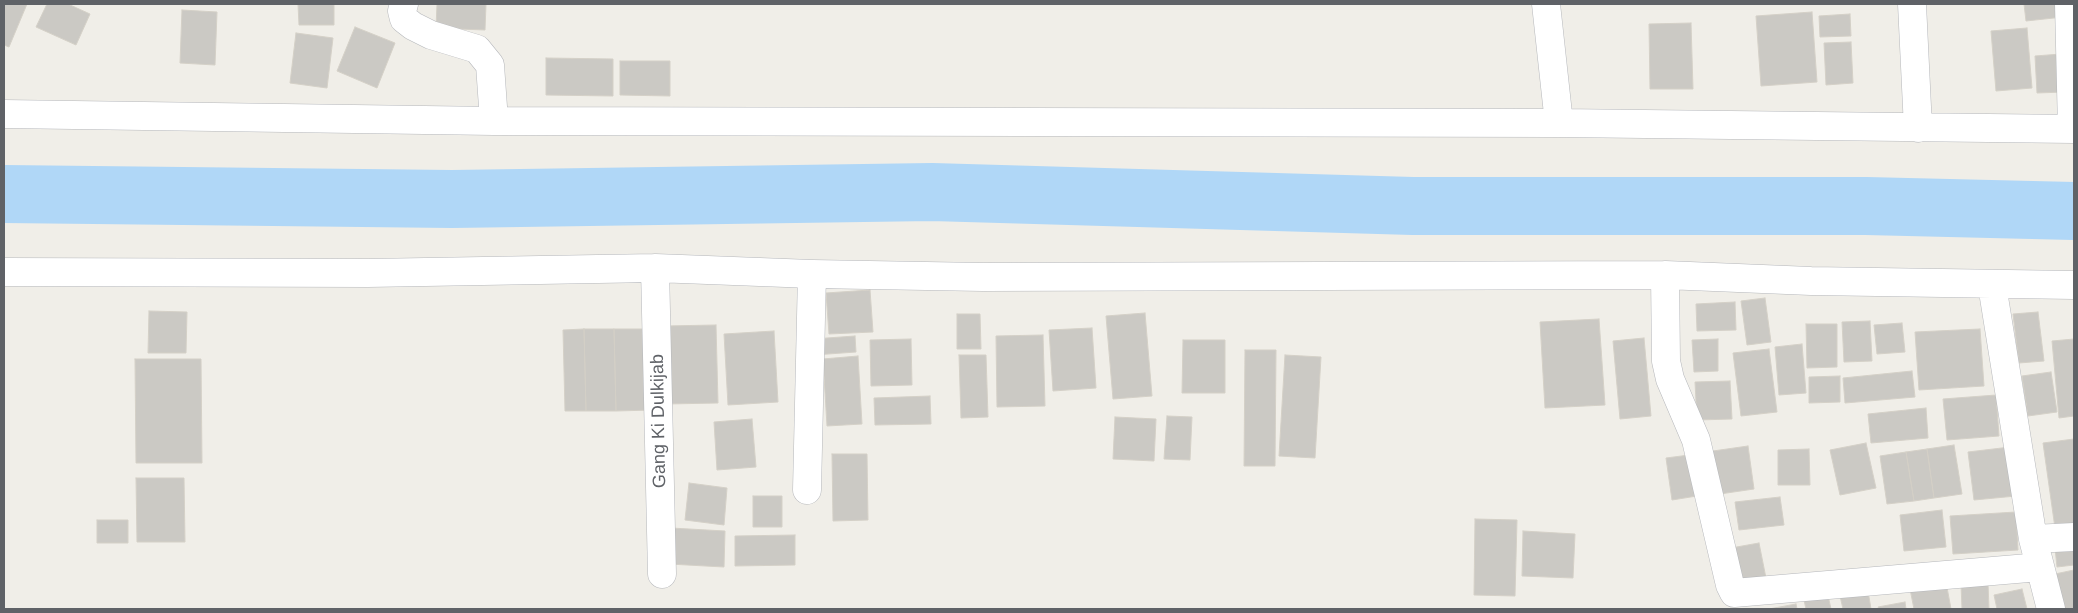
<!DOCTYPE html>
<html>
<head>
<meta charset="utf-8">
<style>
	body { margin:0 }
	#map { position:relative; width:2078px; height:613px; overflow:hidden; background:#f0eee8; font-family:Arial,sans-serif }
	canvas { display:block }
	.frame { position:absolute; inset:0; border:5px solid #5f6267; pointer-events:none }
</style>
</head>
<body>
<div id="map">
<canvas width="2078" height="613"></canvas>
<div class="frame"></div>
</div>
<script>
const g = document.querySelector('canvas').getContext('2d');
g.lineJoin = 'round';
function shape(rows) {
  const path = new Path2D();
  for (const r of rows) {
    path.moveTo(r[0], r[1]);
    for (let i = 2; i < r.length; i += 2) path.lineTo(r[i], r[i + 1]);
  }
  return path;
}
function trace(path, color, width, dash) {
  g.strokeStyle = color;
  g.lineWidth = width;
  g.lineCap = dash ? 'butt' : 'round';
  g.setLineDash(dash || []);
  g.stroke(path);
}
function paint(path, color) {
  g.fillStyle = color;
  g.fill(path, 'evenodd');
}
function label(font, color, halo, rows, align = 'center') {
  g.font = font + ' Arial,sans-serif';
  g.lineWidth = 4;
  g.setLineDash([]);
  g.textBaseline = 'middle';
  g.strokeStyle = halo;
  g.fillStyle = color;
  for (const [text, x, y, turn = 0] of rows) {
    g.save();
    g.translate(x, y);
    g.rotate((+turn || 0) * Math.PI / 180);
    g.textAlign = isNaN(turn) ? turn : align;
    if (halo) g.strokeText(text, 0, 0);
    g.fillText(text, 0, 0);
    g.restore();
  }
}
trace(shape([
	[4,194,452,199,932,192,1413,206,1866,206,2074,211]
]), '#b0d7f7', 58);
const building = shape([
	[4,4,27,4,9,47,4,45,4,4],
	[47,4,68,4,90,14,76,45,36,27,47,4],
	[298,4,334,4,334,25,299,25,298,4],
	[437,4,486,4,485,30,436,28,437,4],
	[2024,4,2062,4,2063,17,2026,21,2024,4],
	[182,10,217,12,215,65,180,63,182,10],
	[1812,12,1817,82,1761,86,1756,16,1812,12],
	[1850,14,1851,36,1820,37,1819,16,1850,14],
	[1691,23,1693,89,1650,89,1649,24,1691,23],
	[355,27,395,43,377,88,337,71,355,27],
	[2027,28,2032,88,1996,91,1991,31,2027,28],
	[296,33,333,38,327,88,290,83,296,33],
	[1851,42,1853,83,1826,85,1824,43,1851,42],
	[2061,54,2064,92,2037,93,2035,56,2061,54],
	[546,58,613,59,613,96,546,95,546,58],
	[620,61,670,61,670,96,620,95,620,61],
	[870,290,873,332,829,334,826,293,870,290],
	[1765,298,1771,342,1747,345,1741,301,1765,298],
	[1735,302,1736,330,1697,331,1696,304,1735,302],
	[149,311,187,312,186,353,148,353,149,311],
	[2038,312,2044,361,2019,363,2013,314,2038,312],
	[1145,313,1152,396,1113,399,1106,316,1145,313],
	[957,314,980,314,981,349,957,349,957,314],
	[1599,319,1605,405,1545,408,1540,322,1599,319],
	[1870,321,1872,361,1844,362,1842,322,1870,321],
	[1902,323,1905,352,1877,354,1874,325,1902,323],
	[1806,324,1837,324,1837,367,1807,368,1806,324],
	[716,325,718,403,667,404,665,326,716,325],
	[1092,328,1096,388,1053,391,1049,330,1092,328],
	[584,329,614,329,616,411,586,411,584,329],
	[584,329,586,411,565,411,563,330,584,329],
	[614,329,651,329,652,410,616,411,614,329],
	[1980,329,1984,386,1919,390,1915,332,1980,329],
	[774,331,778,402,728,405,724,334,774,331],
	[1043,335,1045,406,997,407,996,336,1043,335],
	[855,336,856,352,814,355,813,339,855,336],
	[1644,338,1651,416,1620,419,1613,341,1644,338],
	[911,339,912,385,871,386,870,340,911,339],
	[1718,339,1718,371,1694,372,1692,340,1718,339],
	[2074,339,2074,416,2059,418,2052,341,2074,339],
	[1183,340,1225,340,1225,393,1182,393,1183,340],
	[1802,344,1806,393,1779,395,1775,347,1802,344],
	[1769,349,1777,412,1741,416,1733,353,1769,349],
	[1245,350,1276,350,1275,466,1244,466,1245,350],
	[959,355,986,355,988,417,961,418,959,355],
	[1285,355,1321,357,1315,458,1279,456,1285,355],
	[858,356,862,424,827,426,823,359,858,356],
	[135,359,201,359,202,463,136,463,135,359],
	[1912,371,1915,397,1845,403,1843,378,1912,371],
	[2051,372,2057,412,2028,416,2022,376,2051,372],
	[1840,376,1840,402,1809,403,1809,377,1840,376],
	[1730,381,1732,419,1697,420,1695,382,1730,381],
	[1996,395,1999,436,1947,440,1943,399,1996,395],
	[930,396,931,424,875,425,874,398,930,396],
	[1926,408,1928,438,1871,443,1868,414,1926,408],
	[1167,416,1192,417,1190,460,1164,459,1167,416],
	[1115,417,1156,419,1154,461,1113,459,1115,417],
	[752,419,756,467,717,470,714,422,752,419],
	[2074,439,2074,526,2055,528,2043,443,2074,439],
	[1866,443,1876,488,1840,495,1830,450,1866,443],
	[1954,445,1962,494,1934,498,1927,449,1954,445],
	[1748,446,1754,489,1713,495,1706,452,1748,446],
	[2010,447,2016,496,1974,500,1968,452,2010,447],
	[1809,449,1810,485,1778,485,1778,450,1809,449],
	[1927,449,1934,498,1914,501,1906,452,1927,449],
	[1906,452,1914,501,1887,504,1880,456,1906,452],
	[832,454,867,454,868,520,833,521,832,454],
	[1697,454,1703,495,1672,500,1666,458,1697,454],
	[136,478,184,478,185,542,137,542,136,478],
	[689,483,727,488,724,525,685,520,689,483],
	[753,496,782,496,782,527,753,527,753,496],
	[1780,497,1784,525,1739,530,1735,502,1780,497],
	[1942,510,1946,547,1904,551,1900,515,1942,510],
	[2016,512,2018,550,1953,554,1950,516,2016,512],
	[1475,519,1517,520,1515,596,1474,595,1475,519],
	[97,520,128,520,128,543,97,543,97,520],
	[671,528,725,531,724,567,669,564,671,528],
	[1523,531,1575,534,1573,578,1522,576,1523,531],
	[795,535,795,565,735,566,735,536,795,535],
	[1759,543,1766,578,1737,583,1731,548,1759,543],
	[2074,546,2074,565,2057,567,2055,548,2074,546],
	[2074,570,2074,609,2062,609,2055,574,2074,570],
	[1946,582,1951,609,1914,609,1910,589,1946,582],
	[1988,583,1989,609,1962,609,1961,584,1988,583],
	[2022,589,2027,609,1997,609,1994,595,2022,589],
	[1827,591,1831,609,1806,609,1803,596,1827,591],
	[1868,591,1871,609,1843,609,1840,596,1868,591],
	[1905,602,1906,609,1879,609,1878,607,1905,602],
	[1796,604,1797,609,1769,609,1796,604]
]);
paint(building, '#cbc9c4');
trace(building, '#d4d0c7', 1);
const minor = shape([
	[404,4,402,11,404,19,413,26,431,35,477,49,490,65,494,121],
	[1546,4,1559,123],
	[1912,4,1918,128],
	[2069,4,2072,129],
	[4,114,494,121,1559,123,2074,129],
	[655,268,662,574],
	[4,272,368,273,655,268,812,274,983,277,1665,275,1811,281,2074,285],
	[1665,275,1666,361,1670,379,1696,440,1730,585,1734,593,2040,567],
	[1992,285,2033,539,2051,609],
	[807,490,812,274],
	[2033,539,2074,537]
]);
trace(minor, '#b5b7bb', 29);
trace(minor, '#fff', 28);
label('18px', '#5f6267', '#fff', [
	["Gang Ki Dulkijab",659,421,-91]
]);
</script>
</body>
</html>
